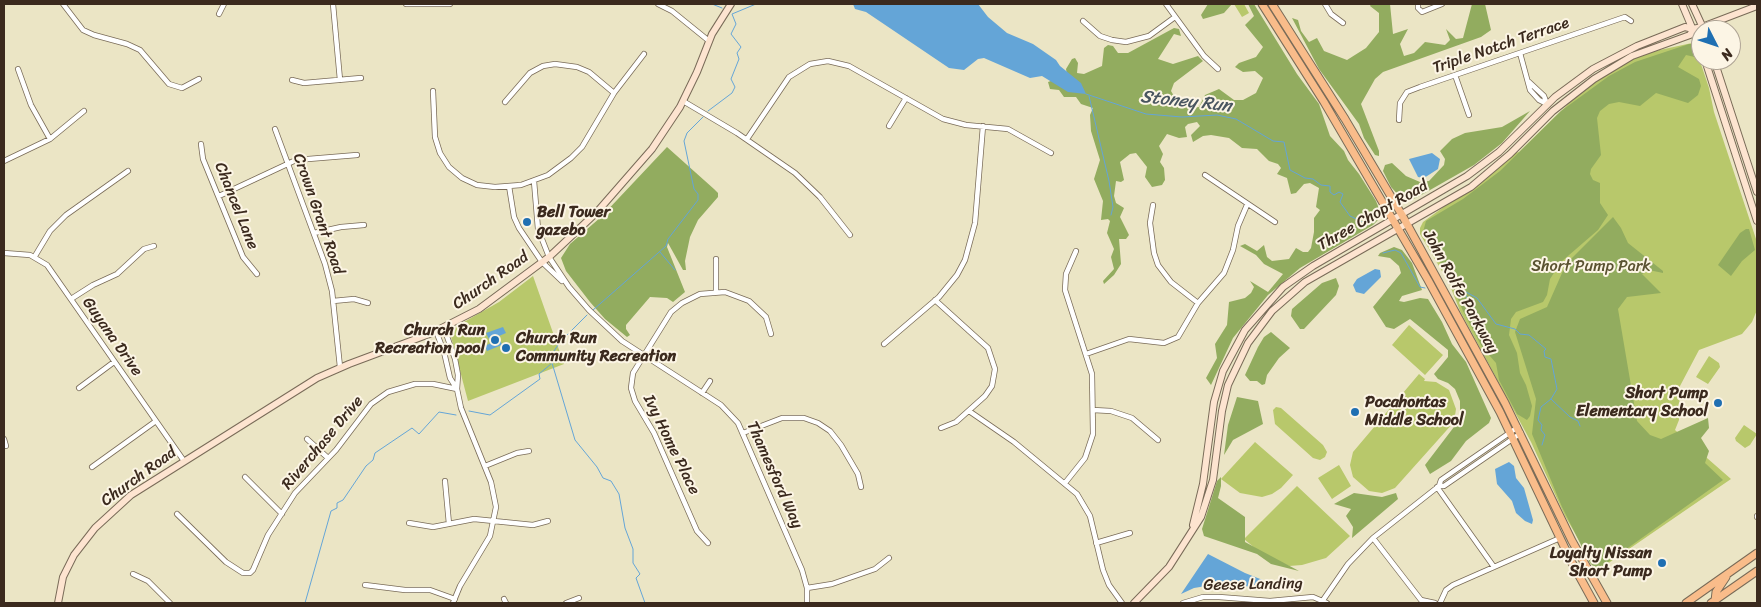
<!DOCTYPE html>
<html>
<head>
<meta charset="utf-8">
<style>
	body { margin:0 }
	#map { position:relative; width:1761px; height:607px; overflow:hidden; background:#ebe5c5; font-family:Sriracha,sans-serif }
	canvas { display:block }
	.frame { position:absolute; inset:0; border:5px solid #3b2a1e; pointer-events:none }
	.north { position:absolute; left:1691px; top:20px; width:50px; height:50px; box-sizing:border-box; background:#fcf5e5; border:1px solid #afa495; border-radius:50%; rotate:131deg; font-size:14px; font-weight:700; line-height:20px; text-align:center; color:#3b2a1e }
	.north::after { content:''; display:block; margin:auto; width:18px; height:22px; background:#1f6fb2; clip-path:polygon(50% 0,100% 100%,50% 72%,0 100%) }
</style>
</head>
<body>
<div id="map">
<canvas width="1761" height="607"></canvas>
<div class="frame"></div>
<div class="north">N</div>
</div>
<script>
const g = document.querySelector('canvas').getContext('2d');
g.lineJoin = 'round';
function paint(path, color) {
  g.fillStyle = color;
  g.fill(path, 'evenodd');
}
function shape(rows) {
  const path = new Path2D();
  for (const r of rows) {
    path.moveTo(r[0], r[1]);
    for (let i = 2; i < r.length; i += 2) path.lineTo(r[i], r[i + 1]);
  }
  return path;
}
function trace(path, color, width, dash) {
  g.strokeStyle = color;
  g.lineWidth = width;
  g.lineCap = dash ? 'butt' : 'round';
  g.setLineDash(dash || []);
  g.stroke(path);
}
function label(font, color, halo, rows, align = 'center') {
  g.font = font + ' Sriracha,sans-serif';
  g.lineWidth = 4;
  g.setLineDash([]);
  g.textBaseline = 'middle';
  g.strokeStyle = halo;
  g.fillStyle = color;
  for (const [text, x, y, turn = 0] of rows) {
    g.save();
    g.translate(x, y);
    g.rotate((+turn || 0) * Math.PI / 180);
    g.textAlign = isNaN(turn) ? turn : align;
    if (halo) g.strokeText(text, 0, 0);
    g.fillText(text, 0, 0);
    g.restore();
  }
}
paint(shape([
	[1234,4,1244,4,1249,13,1242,17],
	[1692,43,1696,49,1709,88,1714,112,1757,242,1757,310,1752,322,1742,334,1699,350,1680,386,1679,420,1675,430,1731,479,1597,571,1565,516,1531,442,1460,311,1449,283,1420,234,1420,228,1423,222,1471,187,1510,154,1519,152,1594,79,1632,56],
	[533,276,564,364,468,401,450,333,457,326,499,302],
	[1409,325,1443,355,1425,375,1392,345],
	[1709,356,1719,363,1720,367,1708,384,1696,377],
	[1419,374,1425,379,1424,381,1436,382,1449,390,1456,409,1454,422,1395,488,1382,493,1369,491,1353,477,1350,465,1353,452],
	[1276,407,1281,408,1323,445,1327,452,1325,457,1320,460,1313,458,1275,424,1273,410],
	[1744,425,1757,434,1750,445,1745,448,1736,441,1735,438],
	[1255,442,1293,475,1281,488,1272,494,1262,497,1240,493,1221,479],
	[1339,465,1351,486,1332,499,1318,478],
	[1297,486,1350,536,1326,558,1302,565,1289,566,1262,554,1244,539]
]), '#b8c86b');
paint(shape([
	[1208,4,1232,4,1224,13,1203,19,1201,15],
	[1248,4,1254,4,1297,74,1319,104,1330,136,1344,151,1348,160,1359,174,1376,201,1382,216,1373,225,1300,268,1268,295,1233,338,1211,385,1206,378,1217,358,1215,344,1227,325,1229,302,1245,298,1251,293,1254,287,1250,281,1268,292,1283,274,1264,264,1256,255,1240,246,1245,244,1257,251,1264,245,1267,257,1272,261,1289,259,1296,248,1303,252,1308,252,1311,248,1314,232,1314,218,1320,210,1316,207,1319,188,1310,183,1304,184,1296,193,1291,194,1287,178,1277,174,1281,168,1278,164,1269,161,1257,149,1242,148,1229,138,1211,135,1203,136,1193,142,1191,135,1200,126,1197,122,1188,124,1185,127,1187,137,1179,138,1167,134,1159,146,1163,154,1160,162,1164,168,1165,180,1162,185,1152,187,1145,177,1147,167,1136,153,1130,154,1120,162,1124,180,1121,182,1116,181,1114,196,1116,203,1124,208,1120,217,1129,235,1126,239,1119,239,1121,264,1114,275,1104,284,1103,281,1114,269,1111,257,1114,249,1107,233,1110,221,1108,219,1101,220,1103,201,1094,179,1100,160,1091,131,1090,115,1093,108,1081,104,1076,97,1064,97,1059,90,1050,89,1048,82,1067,75,1066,69,1072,59,1075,58,1078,63,1077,73,1084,74,1102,66,1104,48,1108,45,1113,46,1118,53,1128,53,1174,28,1179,29,1181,36,1174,34,1158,59,1173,64,1198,56,1203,61,1174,83,1171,91,1178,103,1190,108,1199,107,1205,95,1219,89,1234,100,1243,100,1256,93,1263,78,1255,71,1243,72,1235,67,1239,63,1256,57,1263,47,1245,25,1254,16],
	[1371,4,1390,4,1393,34,1408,29,1400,44,1404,56,1414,53,1425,42,1445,45,1450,40,1446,29,1456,39,1463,38,1472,4,1485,4,1491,30,1481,37,1383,72,1375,79,1361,104,1379,151,1379,156,1375,155,1364,138,1359,124,1319,69,1292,18,1298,20,1301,31,1309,42,1317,38,1324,51,1347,60,1366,48,1379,32,1379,13,1370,6],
	[1689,44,1694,44,1699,58,1686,55,1678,67,1699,79,1701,86,1698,95,1688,103,1656,93,1640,106,1619,102,1609,104,1600,111,1597,118,1601,155,1591,169,1590,174,1593,180,1600,183,1600,203,1608,215,1598,230,1561,262,1550,279,1547,295,1543,302,1516,312,1511,319,1509,335,1517,353,1520,373,1526,385,1532,406,1530,416,1527,420,1517,414,1499,380,1496,363,1482,347,1463,311,1449,278,1423,232,1426,221,1463,199,1500,171,1561,111,1609,76,1635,62],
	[1530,111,1502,143,1474,165,1416,198,1408,200,1401,198,1391,187,1383,171,1385,165,1392,163,1406,176,1420,182,1429,181,1444,165,1445,159,1440,151,1452,139,1465,133,1502,127],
	[667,147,714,189,718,193,718,197,698,220,690,237,685,261,686,270,683,270,668,243,667,247,685,292,673,302,667,298,650,297,626,325,626,329,630,335,627,337,605,319,590,302,566,271,561,258,570,244,601,217],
	[1613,217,1621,228,1628,243,1663,271,1663,273,1649,270,1642,274,1661,293,1627,297,1618,309,1637,421,1650,435,1661,439,1708,418,1709,428,1701,438,1709,451,1705,463,1723,480,1597,570,1590,563,1562,507,1532,434,1536,399,1515,332,1520,319,1547,307,1566,264],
	[1746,229,1749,229,1755,250,1742,261,1731,276,1718,265,1740,233],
	[1394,247,1402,250,1412,263,1422,290,1402,296,1399,301,1404,302,1420,298,1428,299,1442,322,1452,344,1466,362,1491,418,1489,423,1466,441,1451,461,1430,474,1425,465,1457,423,1460,414,1460,401,1455,389,1448,383,1438,379,1434,374,1448,357,1448,350,1410,319,1394,329,1386,327,1373,307,1401,273,1399,266,1390,258,1378,256,1380,253],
	[1336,278,1339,286,1336,295,1304,329,1300,329,1291,316,1292,309,1322,283],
	[1271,332,1290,348,1279,358,1267,375,1265,384,1262,385,1257,381,1250,381,1245,375,1258,347,1264,337],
	[1237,397,1258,401,1263,424,1233,440,1224,455,1228,425],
	[1221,477,1221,486,1218,498,1245,517,1245,542,1299,571,1271,564,1257,554,1204,536,1202,529,1217,481],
	[1354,493,1382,497,1396,493,1398,499,1352,538,1353,527,1346,516,1351,509,1334,504]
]), '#92ac5f');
paint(shape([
	[853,4,978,4,988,17,1007,33,1033,44,1056,60,1060,66,1081,83,1086,94,1068,92,1042,76,1030,78,984,58,978,59,964,70,949,68,866,12,855,9],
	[1432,153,1440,159,1438,169,1424,178,1418,177,1409,159],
	[1375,269,1380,270,1381,277,1364,294,1356,292,1353,285,1357,279],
	[503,327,506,333,499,336,502,345,487,351,485,346,491,343,486,333],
	[1509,462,1514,466,1516,478,1524,488,1533,520,1532,524,1525,521,1516,513,1512,501,1497,484,1495,469],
	[1208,554,1245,573,1283,588,1212,585,1194,588,1181,594]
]), '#64a5d7');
trace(shape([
	[712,4,722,8],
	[1086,94,1146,114,1182,117,1217,115,1236,119,1273,141,1284,142,1290,170,1305,178,1313,179,1321,185,1330,186,1330,192,1334,195,1339,192,1343,194,1340,202,1350,216,1367,224],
	[1089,96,1109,181,1113,207,1111,215],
	[708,111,732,93,735,87,731,79,739,59,737,53,741,47,731,34,736,24,732,14,756,4],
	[660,252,675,270],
	[1383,253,1395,250,1401,253,1420,287,1425,288],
	[1455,286,1477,298,1496,324,1515,329,1520,334,1529,335,1546,349,1544,351,1545,357,1551,359,1557,389,1551,399,1541,407,1538,420,1542,425,1541,430,1545,435,1542,445],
	[1461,289,1475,309,1479,318],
	[593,310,666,246,668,239,698,200,698,194,694,189,684,141,687,133,703,117],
	[587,315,560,342,552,354,552,363,575,440,597,467,603,478,611,481,619,494,625,528,633,549,633,563,640,574,636,578,645,603],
	[1551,399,1570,417,1578,421,1580,426],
	[469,411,490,415,540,379,539,374,551,364],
	[305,603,331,511,337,508,337,503,343,500,366,466,373,460,375,453,412,428,419,434,439,412,456,415]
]), '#64a5d7', 1);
const street = shape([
	[63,4,83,30,94,35,127,44,140,50,169,84,182,88,199,79],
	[333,4,340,80],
	[406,4,450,4],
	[658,4,672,11,709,41],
	[1166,4,1204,56,1218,69],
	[1325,4,1331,14,1343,23],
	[1418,4,1418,8,1422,12,1442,4],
	[219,14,224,4],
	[1083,21,1100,36,1112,40,1126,42,1149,36,1175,17],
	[1520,53,1530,90,1539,100,1547,104],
	[18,69,31,105,50,139],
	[1455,75,1469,115],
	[292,80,304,83,361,78],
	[1529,82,1544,96,1547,104],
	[433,91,435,137,440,153,449,167,462,178,477,185,495,187,521,185,548,175,571,158,582,147,614,93,644,54],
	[683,101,737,133,795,173,820,197,850,235],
	[505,102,530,73,543,66,555,64,577,67,589,72,614,93],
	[1399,120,1400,103,1407,92,1420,87,1625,17,1631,21],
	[889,126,906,98],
	[275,129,325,264,332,291,340,367],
	[747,139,789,77,810,64,828,61,849,66,943,119,966,125,1008,129,1051,153],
	[201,144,203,159,243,257,257,274],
	[4,161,50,139,84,111],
	[1205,175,1275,222],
	[534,181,538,229,549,257,569,287,589,310,622,341,721,405,738,423,802,570,807,588,807,603],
	[509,186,514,217,519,228,542,262,562,281],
	[219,196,296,160,357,155],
	[1153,205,1150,223,1154,253,1158,265,1171,282,1198,303],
	[314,233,341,227,364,225],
	[4,253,30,255,47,265,184,461],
	[35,256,50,231,66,215,128,171],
	[716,259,716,292],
	[71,299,93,285,117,274,144,249,154,246],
	[935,300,988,348,995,369,992,386,985,396,956,422,941,428],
	[333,301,354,299,368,303],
	[444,328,455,359,458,375,457,389,461,408,491,482,496,507,490,536,460,586,453,603],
	[436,331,444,352,450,378,457,389],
	[884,344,939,297,957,275,965,260,975,223,983,126],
	[1086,354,1129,339,1164,343,1178,337,1198,303,1224,273,1233,250,1238,226,1247,205],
	[79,388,114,362],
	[702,393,710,381],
	[1093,410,1111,411,1132,418,1158,440],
	[969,411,1014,442,1077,494,1090,516,1103,570,1109,585,1122,603],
	[743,433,782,418,804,418,818,423,830,431,841,445,858,474,861,487],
	[4,439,6,446],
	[307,439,328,458],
	[485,466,517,453,529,451],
	[92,467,156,421],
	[245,477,282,514],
	[445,481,449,524],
	[1065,483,1085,458,1093,434,1092,374,1065,290,1066,274,1076,251],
	[1439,486,1444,486,1521,433],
	[1437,487,1494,567],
	[177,514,226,562,243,573,250,573,253,570,268,535,295,493,336,450,371,404,388,392,415,384,433,384,457,389],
	[1757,517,1757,516],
	[409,523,433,527,474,519,533,525,548,521],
	[1373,538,1421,600,1435,603],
	[708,543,697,531,654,433,635,401,631,388,633,373,671,312,682,303,700,294,725,292,749,301,766,317,771,334],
	[1096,543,1130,533],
	[133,574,148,581,170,603],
	[365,585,405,590,430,590,455,599],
	[807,588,832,584,875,569,889,558],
	[504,599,506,603],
	[566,603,579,598],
	[1183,603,1203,597,1219,597,1270,601,1313,597,1327,603],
	[1321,603,1348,564,1373,538,1439,486,1441,480,1518,427],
	[1440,603,1446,590,1453,585,1560,538]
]);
const secondary = shape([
	[1682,4,1701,49],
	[1692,4,1704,30],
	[1705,60,1757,221],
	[1714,60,1757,192],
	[1193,525,1203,484,1214,402,1223,371,1245,330,1283,287,1313,266,1467,176,1499,152,1555,97,1593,69,1637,46,1685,27,1693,29,1702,27,1757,6],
	[58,603,63,577,74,555,95,528,131,495,317,378,349,364,432,333,479,309,549,257,597,212,652,149,680,107,697,72,712,34,731,4],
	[1134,603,1169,567,1201,517,1213,480,1222,411,1228,385,1248,343,1272,311,1305,282,1471,187,1510,154,1553,111,1594,79,1632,56,1690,35,1693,29]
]);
const primary = shape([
	[1262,4,1324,102,1428,280,1500,412,1571,561,1594,603],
	[1272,4,1345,119,1402,215,1505,403,1572,541,1607,603],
	[1715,601,1716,592,1726,577],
	[1686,603,1757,553],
	[1711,603,1757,571]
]);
trace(street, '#796b58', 6);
trace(secondary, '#796b58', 8);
trace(primary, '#796b58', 9);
trace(street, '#fff', 4.5);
trace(secondary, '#fde4d0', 6);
trace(primary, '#f9bc8a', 7);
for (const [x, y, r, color] of [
	[527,222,5,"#1f6fb2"],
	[495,340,5,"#1f6fb2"],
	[506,348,5,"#1f6fb2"],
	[1718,403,5,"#1f6fb2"],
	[1355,412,5,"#1f6fb2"],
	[1662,563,5,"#1f6fb2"]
]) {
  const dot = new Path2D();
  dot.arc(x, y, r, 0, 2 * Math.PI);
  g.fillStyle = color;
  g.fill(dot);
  trace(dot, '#fcf5e5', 2);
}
label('16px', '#3b2a1e', '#fcf5e5', [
	["Triple Notch Terrace",1501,46,-19],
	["Chancel Lane",236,206,68],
	["Crown Grant Road",318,214,71],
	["Three Chopt Road",1373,216,-30],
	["Church Road",491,281,-35],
	["John Rolfe Parkway",1460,292,61],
	["Guyana Drive",112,337,55],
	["Riverchase Drive",323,443,-50],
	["Ivy Home Place",671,445,64],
	["Thamesford Way",774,475,66],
	["Church Road",139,477,-36],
	["Geese Landing",1253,585,-1]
]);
label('bold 16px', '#3b2a1e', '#fcf5e5', [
	["Bell Tower",537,213],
	["gazebo",537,231],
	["Church Run",485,331,"right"],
	["Recreation pool",485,349,"right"],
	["Church Run",516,339],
	["Community Recreation",516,357],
	["Short Pump",1708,394,"right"],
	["Elementary School",1708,412,"right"],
	["Pocahontas",1365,403],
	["Middle School",1365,421],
	["Loyalty Nissan",1652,554,"right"],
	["Short Pump",1652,572,"right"]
], 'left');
label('16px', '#5a5231', '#fcf5e5', [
	["Short Pump Park",1591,267]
]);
label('italic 18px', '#49555f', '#fcf5e5', [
	["Stoney Run",1186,102,6]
]);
</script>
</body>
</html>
